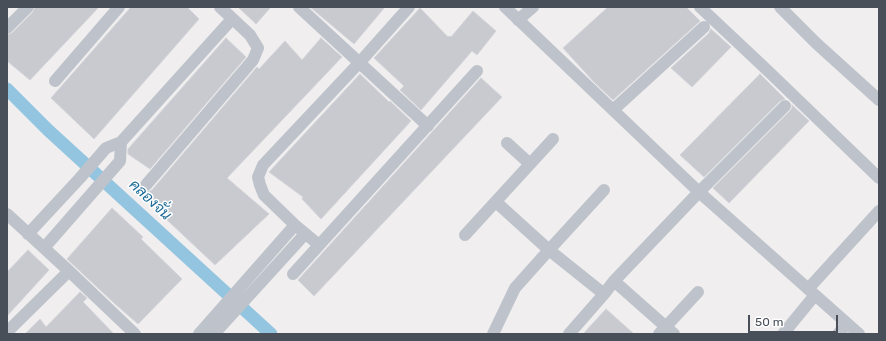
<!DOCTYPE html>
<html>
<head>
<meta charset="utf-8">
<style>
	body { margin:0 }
	#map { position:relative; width:886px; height:341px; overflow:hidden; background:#f0eeee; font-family:Rubik,sans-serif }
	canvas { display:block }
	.frame { position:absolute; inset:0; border:8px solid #484f59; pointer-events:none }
	.scale { position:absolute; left:748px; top:315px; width:90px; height:18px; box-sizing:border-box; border:2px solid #484f59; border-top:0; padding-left:5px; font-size:12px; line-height:14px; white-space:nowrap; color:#484f59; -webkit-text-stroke:3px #fff; paint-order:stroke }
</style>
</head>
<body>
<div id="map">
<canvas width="886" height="341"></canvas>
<div class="frame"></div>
<div class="scale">50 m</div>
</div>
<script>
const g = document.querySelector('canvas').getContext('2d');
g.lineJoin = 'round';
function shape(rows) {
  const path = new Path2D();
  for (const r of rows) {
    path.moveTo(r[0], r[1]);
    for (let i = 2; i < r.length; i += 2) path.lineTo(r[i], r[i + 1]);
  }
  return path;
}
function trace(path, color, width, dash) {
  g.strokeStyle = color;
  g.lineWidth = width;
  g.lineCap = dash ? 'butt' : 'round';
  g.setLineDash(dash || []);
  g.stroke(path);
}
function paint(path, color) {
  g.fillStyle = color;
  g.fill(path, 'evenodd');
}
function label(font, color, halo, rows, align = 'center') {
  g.font = font + ' Rubik,Sarabun,sans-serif';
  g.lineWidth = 3;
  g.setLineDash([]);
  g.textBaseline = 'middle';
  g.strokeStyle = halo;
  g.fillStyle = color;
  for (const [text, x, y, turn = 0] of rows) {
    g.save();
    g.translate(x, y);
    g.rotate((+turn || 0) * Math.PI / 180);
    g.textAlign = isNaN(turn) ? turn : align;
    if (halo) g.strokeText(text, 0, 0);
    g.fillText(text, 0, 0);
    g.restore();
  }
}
trace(shape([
	[7,89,48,130,271,334]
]), '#93c5e1', 13);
const building = shape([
	[35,7,99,7,30,80,7,61,7,35,12,33,33,12,35,7],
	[131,7,187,7,199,19,94,139,51,98,131,7],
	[238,7,271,7,256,24,238,7],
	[310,7,385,7,354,44,310,7],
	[608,7,686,7,700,21,613,100,594,82,563,48,608,7],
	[420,8,448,37,450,36,451,37,473,11,496,31,477,55,472,51,421,110,400,90,404,86,374,58,420,8],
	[711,29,731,47,692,87,671,68,709,33,711,29],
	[226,38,246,57,150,169,128,154,128,149,226,38],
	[321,38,342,57,227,178,269,214,215,265,166,219,170,215,146,193,152,190,257,67,259,69,285,41,302,60,321,38],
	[360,74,389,102,390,101,411,121,321,219,302,199,303,197,269,172,360,74],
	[760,74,785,99,780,101,704,177,680,155,760,74],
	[481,78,502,97,314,296,298,280,481,78],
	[792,105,809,121,729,203,713,188,790,111,792,108,792,105],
	[112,208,143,237,141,239,182,279,138,324,114,303,67,259,112,208],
	[28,250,49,270,7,316,7,272,28,250],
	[80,292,87,298,83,302,114,334,25,334,40,319,46,327,80,292],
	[606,309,634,334,583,334,606,309]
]);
paint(building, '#c9cad0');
trace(building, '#d3d4d9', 1);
trace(shape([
	[299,7,428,126],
	[505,7,699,192,859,334],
	[700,7,767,70,879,178],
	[780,7,816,43,879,100],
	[518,20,533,7],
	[7,28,28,7],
	[55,81,119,7],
	[613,110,704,27],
	[121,142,232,19],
	[507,143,530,164],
	[146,185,253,60,258,48,250,35,220,7],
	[496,202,549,250,604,294],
	[7,214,69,271,135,334],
	[28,234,80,178,106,148,121,142,120,161,44,248],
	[465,235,553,139],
	[319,245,295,225,264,195,260,185,258,177,263,165,360,62,409,7],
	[293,274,477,71],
	[614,281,674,334],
	[808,289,879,211],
	[7,332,69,271],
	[199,334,295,225],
	[214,334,305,234],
	[493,334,515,288,549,250,604,190],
	[569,334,604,294,614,281,699,192,785,106],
	[659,334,698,292],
	[783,334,815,295],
	[838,334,847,324]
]), '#bec3cb', 12);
label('italic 15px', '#1d6b98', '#fff', [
	["คลองจั่น",150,200,43]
]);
</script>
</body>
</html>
